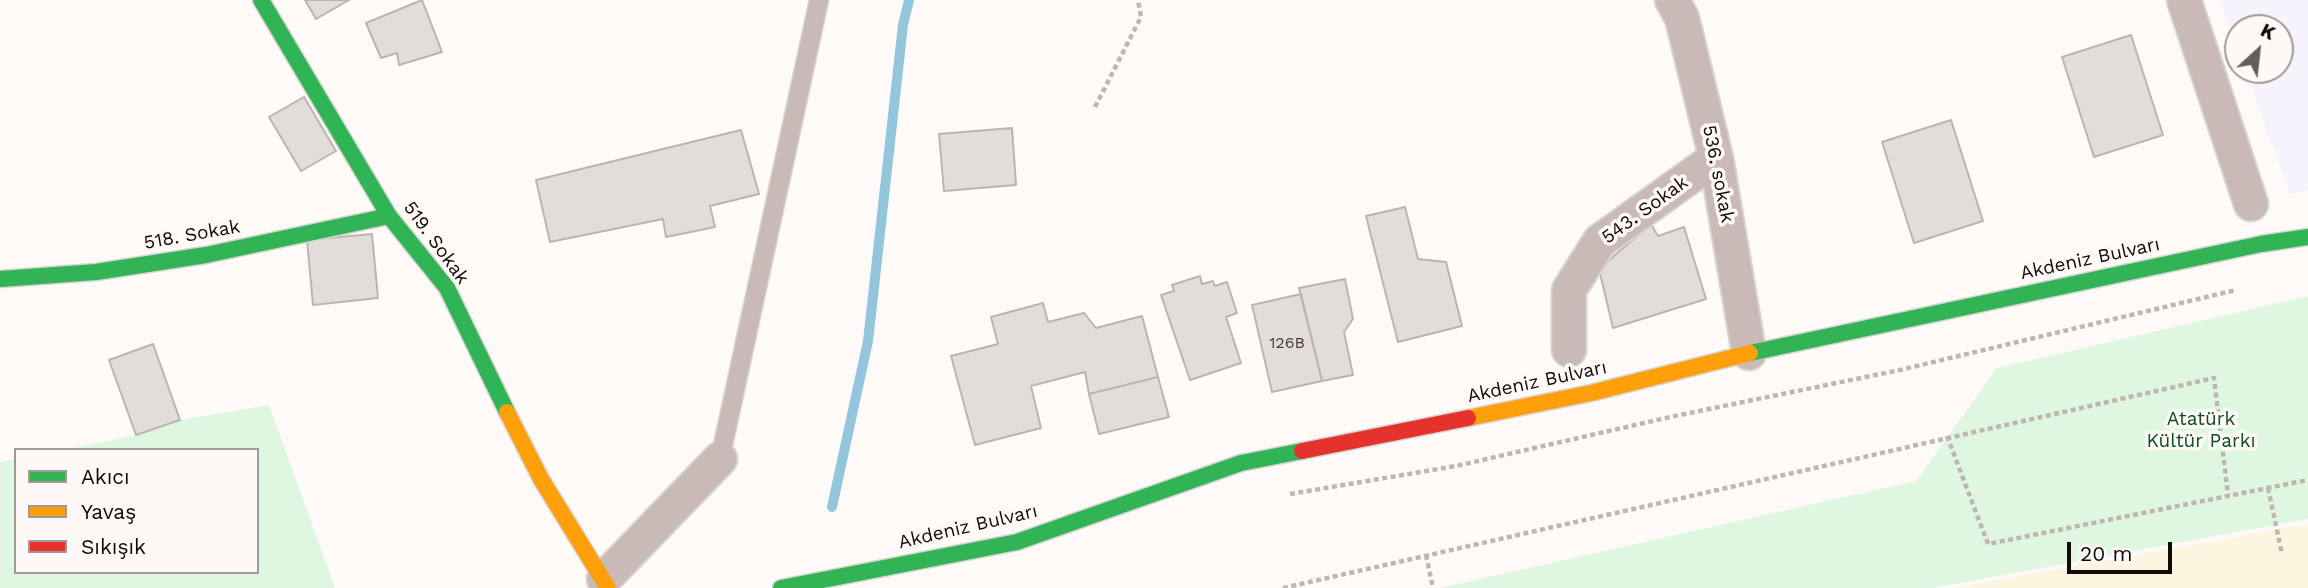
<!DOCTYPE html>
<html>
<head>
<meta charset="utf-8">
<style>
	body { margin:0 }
	#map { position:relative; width:2308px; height:588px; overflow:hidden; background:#fdfaf8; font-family:"Work Sans",sans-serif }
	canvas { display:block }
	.legend { position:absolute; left:14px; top:448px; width:245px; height:126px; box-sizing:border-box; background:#fef9f7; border:2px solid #a09997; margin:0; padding:9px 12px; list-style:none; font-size:21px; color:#120a06 }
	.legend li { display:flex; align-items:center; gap:14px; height:35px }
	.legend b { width:35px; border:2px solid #a09997 }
	.north { position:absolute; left:2224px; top:14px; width:70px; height:70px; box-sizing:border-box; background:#fef9f7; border:2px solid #a09997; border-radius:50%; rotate:27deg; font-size:19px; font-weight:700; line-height:28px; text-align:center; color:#120a06 }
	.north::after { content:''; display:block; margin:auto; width:24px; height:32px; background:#645e5b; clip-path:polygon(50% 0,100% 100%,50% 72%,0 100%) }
	.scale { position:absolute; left:2067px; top:542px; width:105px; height:32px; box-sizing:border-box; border:4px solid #120a06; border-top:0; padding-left:9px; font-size:21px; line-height:24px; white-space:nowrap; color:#120a06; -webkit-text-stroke:5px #fef9f7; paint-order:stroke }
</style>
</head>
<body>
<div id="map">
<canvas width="2308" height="588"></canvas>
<ul class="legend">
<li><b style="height:9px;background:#30b455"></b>Akıcı</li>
<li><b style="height:9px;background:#ff9f0a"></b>Yavaş</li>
<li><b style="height:9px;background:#e5322d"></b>Sıkışık</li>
</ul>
<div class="north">K</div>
<div class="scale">20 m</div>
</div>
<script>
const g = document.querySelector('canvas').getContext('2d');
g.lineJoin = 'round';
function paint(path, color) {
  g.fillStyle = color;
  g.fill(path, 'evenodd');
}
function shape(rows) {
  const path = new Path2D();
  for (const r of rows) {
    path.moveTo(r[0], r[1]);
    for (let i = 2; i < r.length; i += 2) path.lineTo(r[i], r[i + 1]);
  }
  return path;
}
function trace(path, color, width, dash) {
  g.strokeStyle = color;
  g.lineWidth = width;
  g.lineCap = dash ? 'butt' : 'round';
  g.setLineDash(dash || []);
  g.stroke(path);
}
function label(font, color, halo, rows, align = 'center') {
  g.font = font + ' "Work Sans",sans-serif';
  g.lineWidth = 7;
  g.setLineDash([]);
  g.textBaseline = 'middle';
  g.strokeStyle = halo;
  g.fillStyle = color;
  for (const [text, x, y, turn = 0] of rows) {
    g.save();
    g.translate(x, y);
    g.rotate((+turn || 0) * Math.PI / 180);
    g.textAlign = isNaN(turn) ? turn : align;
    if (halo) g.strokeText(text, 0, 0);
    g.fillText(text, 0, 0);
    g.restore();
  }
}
paint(shape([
	[2219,0,2308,0,2308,190,2290,194,2245,70,2280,70,2280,28,2238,28,2238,51]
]), '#f7f3fc');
paint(shape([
	[2308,296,2308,519,1933,588,1440,588,1916,481,1997,368],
	[269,405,335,588,0,588,0,462,16,459,16,572,257,572,257,450,64,450,136,435,180,420]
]), '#dff7e1');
paint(shape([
	[2308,524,2308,588,1951,588,1965,586]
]), '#fcf5df');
trace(shape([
	[832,507,868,341,903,25,909,0]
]), '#93c6dd', 10);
const building = shape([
	[305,0,349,0,316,19,305,0],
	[422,0,442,52,399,65,397,53,381,58,366,23,422,0],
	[2131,35,2163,135,2094,157,2062,57,2131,35],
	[304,97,336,151,301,171,269,117,304,97],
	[1951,120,1983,221,1914,243,1882,142,1951,120],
	[1012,128,1016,185,944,191,939,134,1012,128],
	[741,130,759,194,710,206,715,227,666,237,663,219,550,242,536,180,741,130],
	[1405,207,1418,259,1446,262,1462,326,1398,342,1366,216,1405,207],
	[1651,224,1658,236,1684,227,1706,299,1613,328,1599,269,1651,224],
	[372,234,378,298,313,305,307,240,372,234],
	[1200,276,1202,284,1213,281,1215,286,1227,282,1237,313,1226,317,1241,363,1190,380,1161,295,1174,291,1172,285,1200,276],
	[1345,279,1353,319,1344,332,1353,375,1322,381,1299,288,1345,279],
	[1301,294,1322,381,1272,392,1252,305,1301,294],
	[1043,303,1048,322,1084,313,1096,328,1142,316,1158,377,1089,394,1085,372,1031,386,1041,428,975,445,951,356,998,344,991,317,1043,303],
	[153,344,180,420,136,435,109,360,153,344],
	[1158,377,1169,417,1099,434,1089,394,1158,377]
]);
paint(building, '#e3ddda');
trace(building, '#bab5b2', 2);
const lane = shape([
	[720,459,819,0]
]);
const street = shape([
	[1672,0,1682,18,1716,158,1749,353],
	[2184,0,2251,204],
	[1569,350,1569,290,1600,241,1716,158],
	[604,579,720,459]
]);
const fast = shape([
	[261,0,389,216,447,288,507,412],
	[0,279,96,272,206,255,389,216],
	[1750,353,2261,244,2308,237],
	[781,588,1017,542,1241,463,1302,451]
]);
const slow = shape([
	[507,412,541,479,608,588],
	[1468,418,1591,393,1750,353]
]);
const jam = shape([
	[1302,451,1468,418]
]);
trace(lane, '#d7d4d2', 21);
trace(street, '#d7d4d2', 37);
trace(fast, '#d7d4d2', 19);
trace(slow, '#d7d4d2', 19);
trace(jam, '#d7d4d2', 19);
trace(shape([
	[1095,107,1141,17,1138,0],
	[1947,436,1988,544,2308,480],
	[2268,488,2282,554],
	[1290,494,1456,466,1670,417,1900,370,2236,290],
	[1426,555,1433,588],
	[1283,588,2214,378,2228,495]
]), '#c0b5b3', 4.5, [5, 3.5]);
trace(lane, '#c9bab7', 18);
trace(street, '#c9bab7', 33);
trace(fast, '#30b455', 16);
trace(slow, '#ff9f0a', 16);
trace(jam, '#e5322d', 16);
label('16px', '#463f3b', null, [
	["126B",1287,343]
]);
label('19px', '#120a06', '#fef9f7', [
	["536. sokak",1718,174,79],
	["543. Sokak",1645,210,-36],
	["518. Sokak",192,235,-10],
	["519. Sokak",436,243,54],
	["Akdeniz Bulvarı",2090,259,-12],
	["Akdeniz Bulvarı",1537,382,-12],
	["Akdeniz Bulvarı",968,527,-13]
]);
label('19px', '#0d4c21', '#fef9f7', [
	["Atatürk",2201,419],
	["Kültür Parkı",2201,441]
]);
</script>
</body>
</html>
